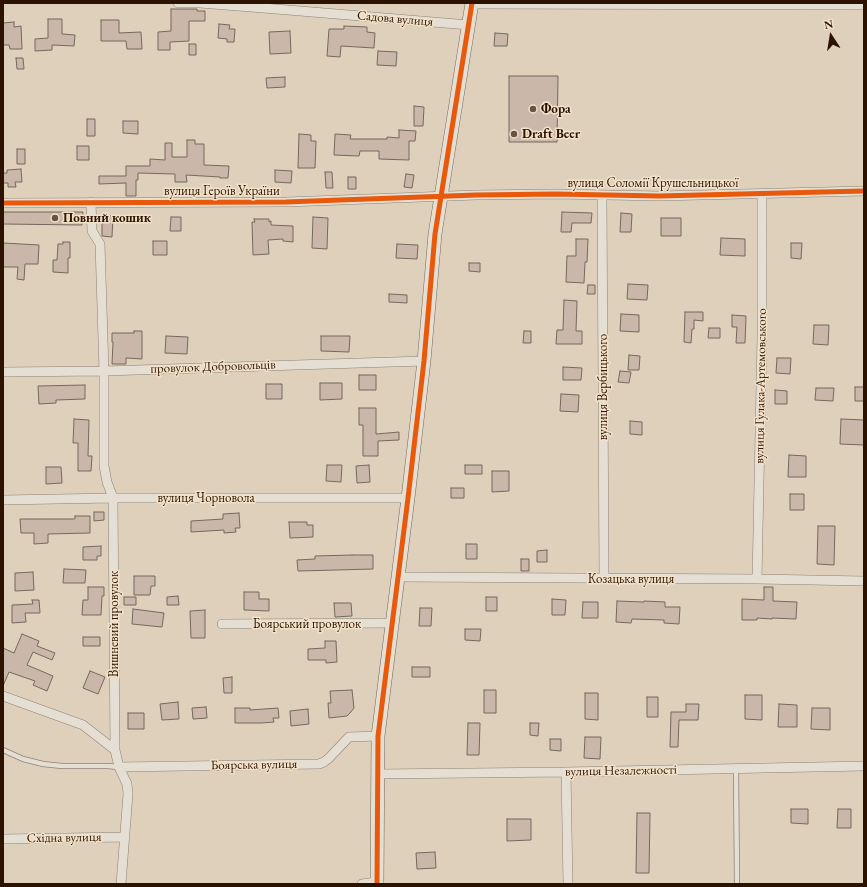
<!DOCTYPE html>
<html>
<head>
<meta charset="utf-8">
<style>
	body { margin:0 }
	#map { position:relative; width:867px; height:887px; overflow:hidden; background:#ded0bb; font-family:"EB Garamond",serif }
	canvas { display:block }
	.frame { position:absolute; inset:0; border:4px solid #2c1200; pointer-events:none }
	.north { position:absolute; left:811px; top:16px; width:40px; height:40px; -webkit-text-stroke:3px #f3e2ca; paint-order:stroke; rotate:348deg; font-size:11px; font-weight:700; line-height:16px; text-align:center; color:#2c1200 }
	.north::after { content:''; display:block; margin:auto; width:14px; height:18px; background:#2c1200; clip-path:polygon(50% 0,100% 100%,50% 72%,0 100%) }
</style>
</head>
<body>
<div id="map">
<canvas width="867" height="887"></canvas>
<div class="frame"></div>
<div class="north">N</div>
</div>
<script>
const g = document.querySelector('canvas').getContext('2d');
g.lineJoin = 'round';
function paint(path, color) {
  g.fillStyle = color;
  g.fill(path, 'evenodd');
}
function shape(rows) {
  const path = new Path2D();
  for (const r of rows) {
    path.moveTo(r[0], r[1]);
    for (let i = 2; i < r.length; i += 2) path.lineTo(r[i], r[i + 1]);
  }
  return path;
}
function trace(path, color, width, dash) {
  g.strokeStyle = color;
  g.lineWidth = width;
  g.lineCap = dash ? 'butt' : 'round';
  g.setLineDash(dash || []);
  g.stroke(path);
}
function label(font, color, halo, rows, align = 'center') {
  g.font = font + ' "EB Garamond",serif';
  g.lineWidth = 3;
  g.setLineDash([]);
  g.textBaseline = 'middle';
  g.strokeStyle = halo;
  g.fillStyle = color;
  for (const [text, x, y, turn = 0] of rows) {
    g.save();
    g.translate(x, y);
    g.rotate((+turn || 0) * Math.PI / 180);
    g.textAlign = isNaN(turn) ? turn : align;
    if (halo) g.strokeText(text, 0, 0);
    g.fillText(text, 0, 0);
    g.restore();
  }
}
const building = shape([
	[171,9,197,9,197,11,205,11,205,21,189,21,189,41,170,42,170,50,158,50,158,32,171,31,171,9],
	[48,19,62,19,62,34,75,35,74,46,52,45,52,50,35,51,35,39,48,38,48,19],
	[101,20,119,20,119,33,141,32,142,49,127,49,126,41,101,41,101,20],
	[14,22,14,27,21,26,22,49,10,49,9,45,3,45,3,23,14,22],
	[219,24,230,25,229,29,235,29,234,42,227,42,227,39,218,38,219,24],
	[344,26,367,27,367,32,375,33,374,48,341,46,340,57,327,56,329,29,344,29,344,26],
	[290,31,291,53,270,54,269,32,290,31],
	[495,33,508,34,507,46,494,46,495,33],
	[189,44,196,44,196,55,189,55,189,44],
	[378,51,397,52,396,66,377,65,378,51],
	[16,58,23,58,24,69,17,69,16,58],
	[509,76,558,76,557,142,509,142,509,76],
	[285,77,285,87,267,88,266,78,285,77],
	[414,106,424,107,423,126,414,126,414,106],
	[87,119,95,119,95,136,87,136,87,119],
	[123,121,138,121,138,134,123,133,123,121],
	[399,130,416,131,415,141,409,141,409,160,379,159,379,151,360,151,359,156,334,155,335,134,351,135,350,139,387,139,387,137,399,138,399,130],
	[299,134,311,135,311,141,316,141,315,168,298,168,299,134],
	[187,140,195,140,195,144,204,144,204,165,229,166,228,178,220,178,220,177,186,175,187,182,175,182,175,174,138,173,138,180,136,180,136,196,126,196,126,183,99,184,99,176,126,176,126,166,150,166,150,159,165,160,165,143,172,143,172,157,187,157,187,140],
	[77,146,89,146,89,160,77,160,77,146],
	[17,149,25,149,25,164,17,164,17,149],
	[21,169,22,182,15,182,16,187,8,187,8,183,3,183,3,173,7,173,7,170,21,169],
	[275,170,292,171,291,183,275,182,275,170],
	[325,172,332,172,333,188,326,188,325,172],
	[406,174,414,175,412,188,404,187,406,174],
	[348,177,356,177,356,189,348,189,348,177],
	[3,212,83,212,82,225,3,224,3,212],
	[562,212,592,213,591,223,572,223,571,232,561,232,562,212],
	[621,213,632,214,631,232,620,232,621,213],
	[102,216,113,216,112,237,102,236,102,216],
	[171,217,181,217,181,231,170,231,171,217],
	[313,217,328,218,327,249,312,248,313,217],
	[661,218,681,218,681,236,661,236,661,218],
	[254,219,269,219,269,222,271,221,271,225,293,226,293,242,283,241,283,239,268,240,269,254,253,255,252,222,255,222,254,219],
	[721,238,745,239,745,256,720,255,721,238],
	[576,239,588,239,587,262,585,262,584,283,566,282,567,256,576,256,576,239],
	[153,241,167,241,167,255,153,255,153,241],
	[63,242,70,242,70,258,68,258,68,273,53,272,53,260,57,260,58,244,63,244,63,242],
	[3,243,39,245,38,264,25,264,24,280,17,279,18,267,3,267,3,243],
	[791,243,802,243,801,259,791,258,791,243],
	[397,244,418,245,417,259,396,258,397,244],
	[469,263,480,263,480,272,469,271,469,263],
	[628,284,648,285,647,300,627,299,628,284],
	[588,285,595,285,595,294,587,294,588,285],
	[389,294,407,295,407,303,389,302,389,294],
	[564,300,577,301,576,331,582,331,582,344,556,344,557,330,563,330,564,300],
	[685,312,703,312,703,321,694,320,694,329,692,329,691,343,684,342,685,312],
	[621,314,639,315,639,332,620,331,621,314],
	[732,315,746,316,745,343,736,343,737,327,732,327,732,315],
	[814,325,829,325,828,345,813,344,814,325],
	[709,328,720,328,720,338,708,338,709,328],
	[134,331,142,331,142,359,126,358,126,364,112,364,113,342,112,342,112,333,134,333,134,331],
	[524,331,531,331,531,343,523,343,524,331],
	[166,336,188,337,187,354,165,353,166,336],
	[321,336,350,336,349,352,321,351,321,336],
	[629,355,640,356,639,370,628,370,629,355],
	[777,358,791,358,790,374,776,373,777,358],
	[563,367,582,368,581,380,563,380,563,367],
	[620,371,631,372,629,383,618,382,620,371],
	[359,375,376,375,376,390,359,390,359,375],
	[320,383,342,383,342,399,320,400,320,383],
	[266,384,282,384,282,399,266,399,266,384],
	[85,385,85,399,56,400,56,403,39,404,38,386,85,385],
	[855,387,864,387,864,401,855,401,855,387],
	[816,388,834,388,833,401,815,400,816,388],
	[775,390,787,391,787,404,775,404,775,390],
	[561,394,579,395,578,412,560,411,561,394],
	[359,408,376,408,376,434,399,432,399,440,378,441,378,456,363,456,363,425,359,425,359,408],
	[74,419,89,420,88,456,92,456,91,471,78,471,78,443,73,443,74,419],
	[841,419,864,420,864,445,840,444,841,419],
	[630,421,642,422,642,435,630,434,630,421],
	[789,455,806,456,806,477,788,477,789,455],
	[327,465,342,465,341,482,326,481,327,465],
	[369,465,370,482,357,483,356,466,369,465],
	[465,465,482,465,482,474,465,474,465,465],
	[46,467,61,467,62,483,46,484,46,467],
	[492,471,509,471,509,491,492,492,492,471],
	[451,488,464,488,464,498,451,498,451,488],
	[790,494,804,494,804,510,790,510,790,494],
	[94,512,104,512,104,520,94,521,94,512],
	[239,513,240,528,235,528,236,532,224,533,224,530,191,532,191,521,223,519,223,514,239,513],
	[75,516,90,516,90,533,48,534,48,543,34,544,34,533,21,533,20,519,75,519,75,516],
	[289,522,307,522,307,525,313,525,313,537,290,538,289,522],
	[818,526,835,526,834,565,817,564,818,526],
	[466,544,477,544,477,559,466,559,466,544],
	[101,546,101,556,97,556,97,560,83,560,83,547,101,546],
	[547,550,547,562,537,562,537,551,547,550],
	[352,555,373,555,373,569,298,571,297,560,315,559,315,556,352,555],
	[521,559,529,559,529,571,521,571,521,559],
	[64,569,86,570,85,583,63,583,64,569],
	[33,572,34,590,15,591,15,573,33,572],
	[134,576,155,576,155,586,151,586,150,595,134,595,134,576],
	[88,587,104,587,104,596,102,596,101,615,82,615,83,600,88,600,88,587],
	[764,587,773,587,773,601,797,602,796,619,772,618,772,619,757,618,757,620,742,620,742,599,764,600,764,587],
	[244,592,259,592,259,599,269,599,269,611,244,610,244,592],
	[178,596,179,605,167,605,167,597,178,596],
	[124,597,136,597,136,605,124,605,124,597],
	[486,597,497,597,497,611,486,611,486,597],
	[552,599,566,600,565,615,552,615,552,599],
	[32,600,39,600,40,613,25,613,26,622,12,623,12,605,33,604,32,600],
	[617,601,644,602,644,601,665,602,665,607,680,607,679,624,664,623,664,620,632,619,631,623,616,622,617,601],
	[583,602,598,602,598,618,582,618,583,602],
	[334,603,351,603,352,616,335,617,334,603],
	[420,608,432,608,431,626,419,626,420,608],
	[133,609,164,613,162,627,132,624,133,609],
	[205,610,205,638,191,638,190,611,205,610],
	[465,629,481,629,480,641,465,640,465,629],
	[22,634,39,641,37,646,55,653,52,660,33,652,27,665,53,676,47,691,33,685,35,681,9,672,3,686,3,648,14,653,22,634],
	[83,637,100,637,100,646,83,646,83,637],
	[325,641,336,641,337,662,326,663,326,660,308,660,308,649,325,648,325,641],
	[412,667,430,667,430,677,412,677,412,667],
	[90,671,105,677,98,694,83,688,90,671],
	[232,677,232,693,224,693,223,678,232,677],
	[352,690,354,708,350,713,347,716,329,718,328,703,331,703,330,691,352,690],
	[484,690,496,690,496,713,484,713,484,690],
	[585,693,598,693,598,720,585,719,585,693],
	[745,695,762,695,762,720,745,719,745,695],
	[647,697,658,697,658,717,647,717,647,697],
	[178,702,179,719,162,720,160,704,178,702],
	[686,704,699,704,698,720,679,720,678,747,670,747,671,712,686,712,686,704],
	[779,704,797,705,797,727,778,727,779,704],
	[206,707,207,718,193,719,192,708,206,707],
	[235,708,250,708,250,710,278,708,279,718,273,718,274,722,261,723,235,723,235,708],
	[812,708,830,708,830,730,811,729,812,708],
	[308,709,309,724,291,726,290,711,308,709],
	[128,713,144,713,144,729,128,729,128,713],
	[468,723,480,723,479,755,467,755,468,723],
	[530,723,539,723,538,736,530,735,530,723],
	[585,737,601,737,600,759,584,758,585,737],
	[550,739,561,739,561,751,550,750,550,739],
	[791,809,808,809,808,824,791,823,791,809],
	[838,809,851,809,851,828,837,828,838,809],
	[637,813,650,813,649,873,636,873,637,813],
	[507,819,531,819,531,840,507,841,507,819],
	[435,852,436,868,417,869,416,853,435,852]
]);
paint(building, '#cbb7a9');
trace(building, '#74695c', 1);
const lane = shape([
	[3,750,23,759,43,764,62,766,107,766,119,767],
	[736,769,737,884]
]);
const street = shape([
	[178,3,200,3,276,9,469,25],
	[472,4,864,5],
	[602,195,604,579],
	[91,202,92,231,100,244,104,371,104,466,107,482,113,498,115,750,119,767,127,784,128,794,121,884],
	[3,203,286,202,476,195,556,194,659,196,864,191],
	[3,372,104,371,424,361],
	[3,500,113,498,408,498],
	[398,577,757,579,864,581],
	[757,579,762,337,762,194],
	[222,624,392,623],
	[3,696,83,725,115,750],
	[119,767,319,764,324,762,328,759,349,737,378,736],
	[566,772,568,884],
	[378,774,566,772,864,766],
	[3,839,125,837],
	[362,884,377,882]
]);
const secondary = shape([
	[377,884,378,736,408,498,424,361,435,234,472,3]
]);
trace(lane, '#8e8275', 6);
trace(street, '#8e8275', 10);
trace(secondary, '#74695c', 14);
trace(lane, '#e5ded3', 4.5);
trace(street, '#e5ded3', 9);
trace(secondary, '#e5ded3', 13);
trace(shape([
	[3,203,286,202,476,195,556,194,659,196,864,191],
	[377,884,378,736,408,498,424,361,435,234,472,3]
]), '#e8590c', 5);
for (const [x, y, r, color] of [
	[533,109,4,"#6a5441"],
	[514,134,4,"#6a5441"],
	[55,218,4,"#6a5441"]
]) {
  const dot = new Path2D();
  dot.arc(x, y, r, 0, 2 * Math.PI);
  g.fillStyle = color;
  g.fill(dot);
  trace(dot, '#f3e2ca', 1.5);
}
label('13px', '#2c1200', '#f3e2ca', [
	["Садова вулиця",395,19,5],
	["вулиця Соломії Крушельницької",653,183],
	["вулиця Героїв України",222,191],
	["провулок Добровольців",213,367,-2],
	["вулиця Гулака-Артемовського",761,386,-89],
	["вулиця Вербицького",603,387,-90],
	["вулиця Чорновола",206,498],
	["Козацька вулиця",631,579],
	["Вишневий провулок",114,624,-90],
	["Боярський провулок",307,624],
	["Боярська вулиця",254,765,-1],
	["вулиця Незалежності",621,771,-1],
	["Східна вулиця",64,838,-1]
]);
label('bold 13px', '#2c1200', '#f3e2ca', [
	["Фора",541,109],
	["Draft Beer",522,134],
	["Повний кошик",63,218]
], 'left');
</script>
</body>
</html>
